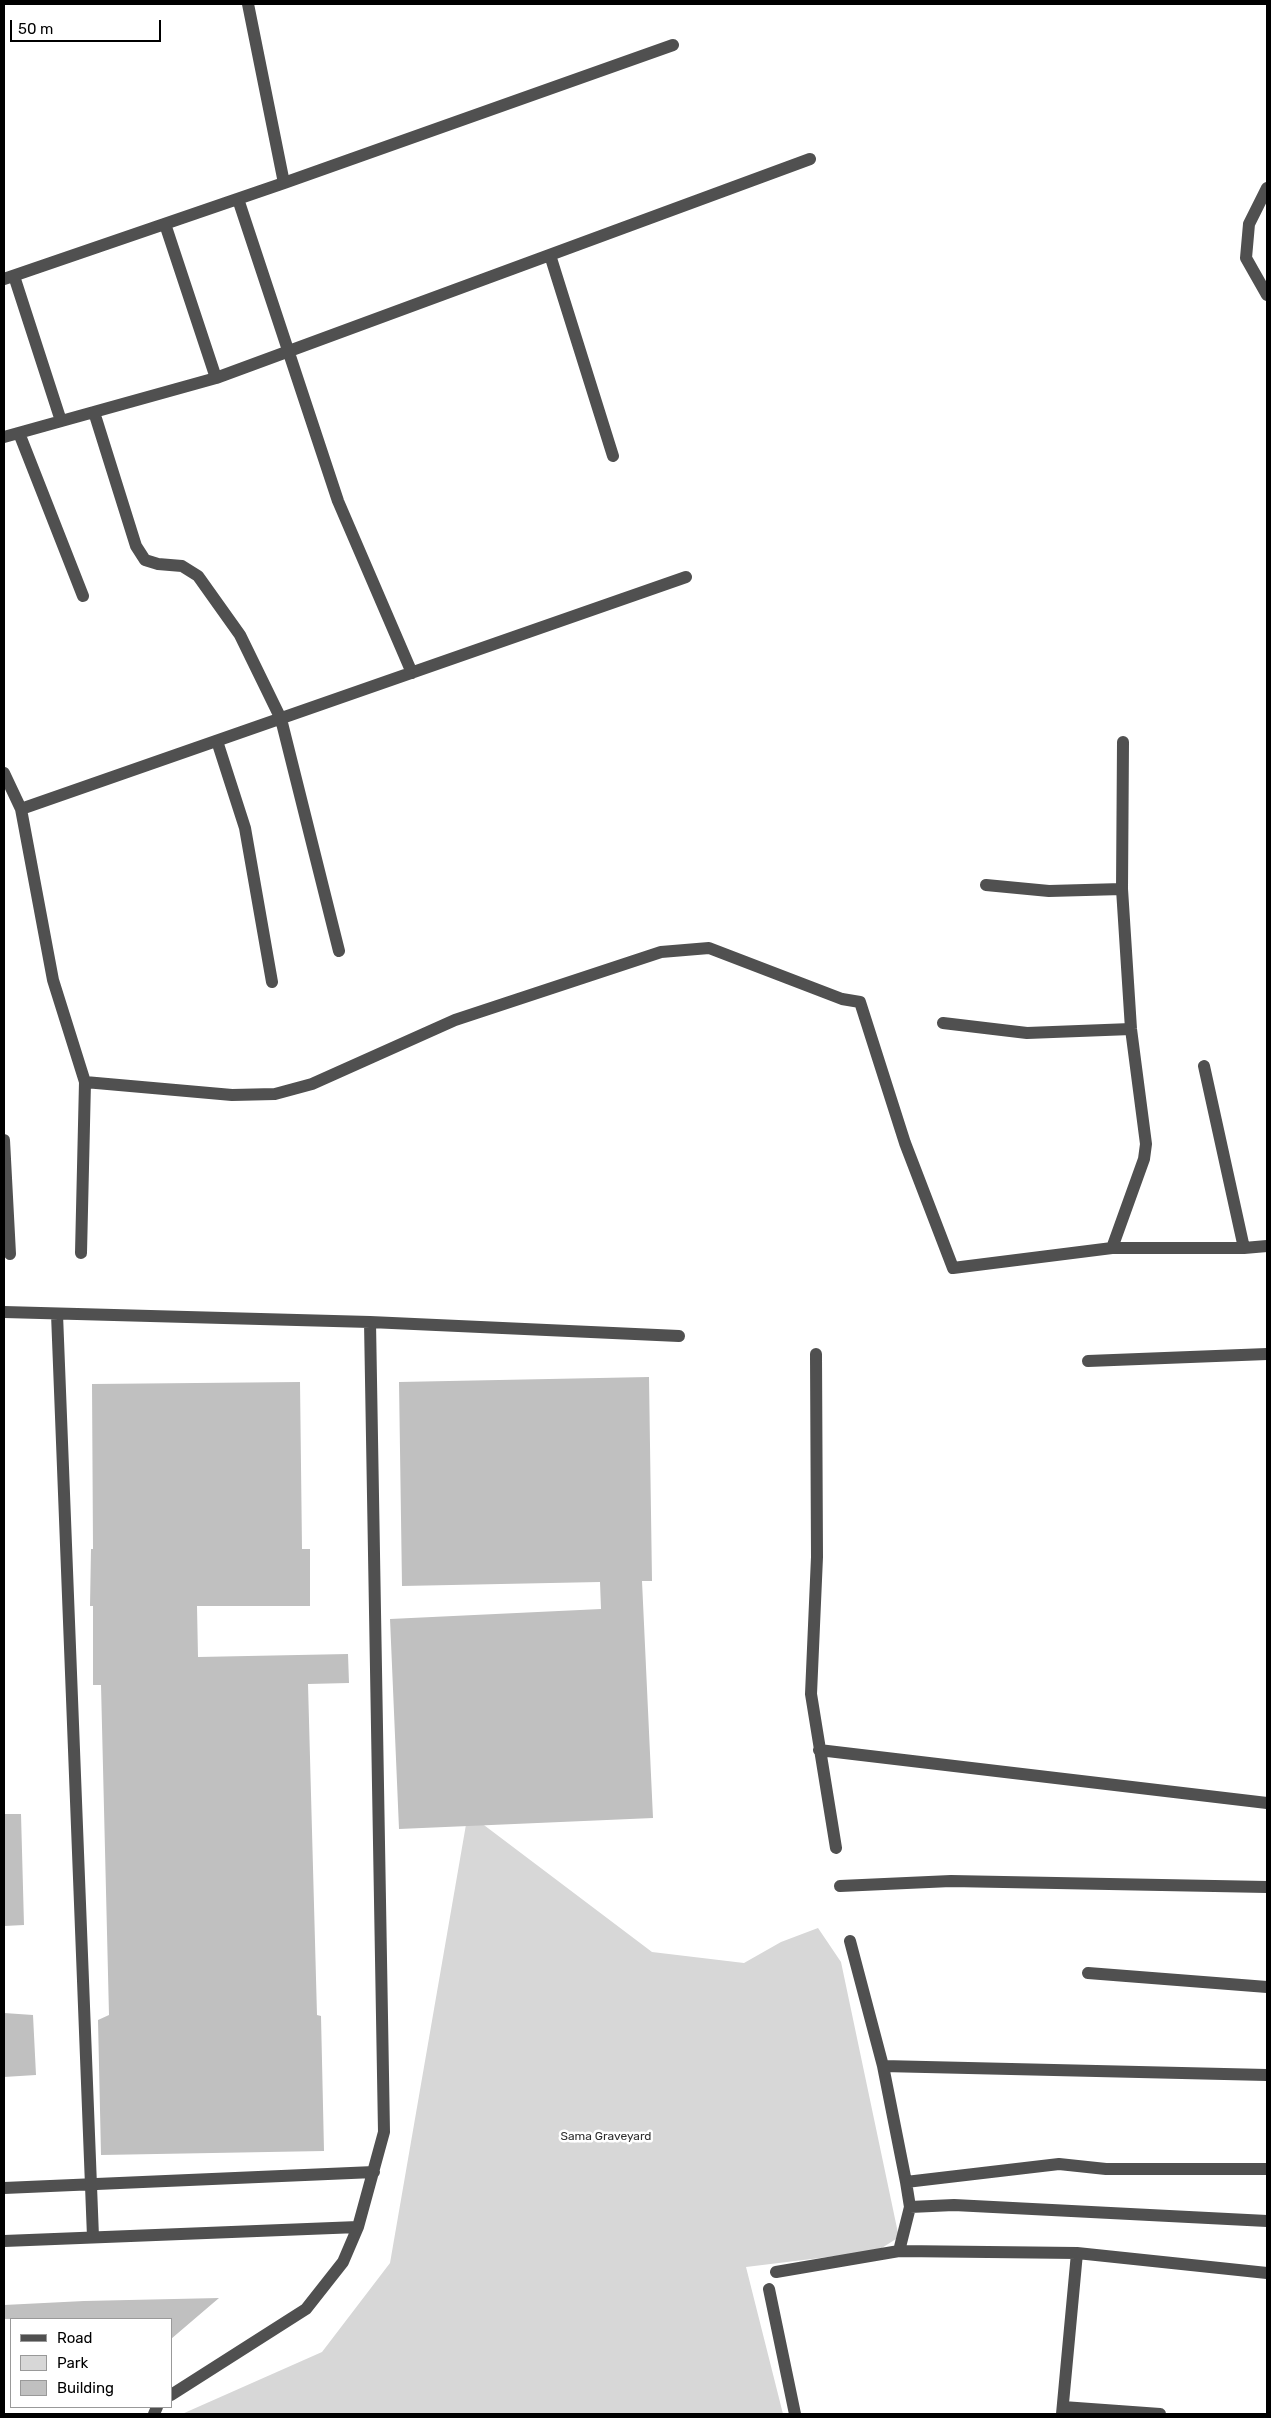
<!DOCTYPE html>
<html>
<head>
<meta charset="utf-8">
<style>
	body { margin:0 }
	#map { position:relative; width:1271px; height:2418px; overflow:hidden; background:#fff; font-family:Rubik,sans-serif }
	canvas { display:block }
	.frame { position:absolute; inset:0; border:5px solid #000; pointer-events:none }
	.legend { position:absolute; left:10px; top:2318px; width:162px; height:90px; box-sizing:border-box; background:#fff; border:1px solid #999; margin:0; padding:6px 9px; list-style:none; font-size:15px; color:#000 }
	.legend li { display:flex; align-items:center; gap:10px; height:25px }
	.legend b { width:25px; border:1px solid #999 }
	.scale { position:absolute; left:10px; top:20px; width:151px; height:22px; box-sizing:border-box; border:2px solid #000; border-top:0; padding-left:6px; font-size:15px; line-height:18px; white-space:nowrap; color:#000; -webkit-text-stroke:4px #fff; paint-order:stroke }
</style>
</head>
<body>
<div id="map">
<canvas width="1271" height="2418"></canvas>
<div class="frame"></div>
<ul class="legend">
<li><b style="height:6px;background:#505050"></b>Road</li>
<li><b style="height:14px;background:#d7d7d7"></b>Park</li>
<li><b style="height:14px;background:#c0c0c0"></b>Building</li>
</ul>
<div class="scale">50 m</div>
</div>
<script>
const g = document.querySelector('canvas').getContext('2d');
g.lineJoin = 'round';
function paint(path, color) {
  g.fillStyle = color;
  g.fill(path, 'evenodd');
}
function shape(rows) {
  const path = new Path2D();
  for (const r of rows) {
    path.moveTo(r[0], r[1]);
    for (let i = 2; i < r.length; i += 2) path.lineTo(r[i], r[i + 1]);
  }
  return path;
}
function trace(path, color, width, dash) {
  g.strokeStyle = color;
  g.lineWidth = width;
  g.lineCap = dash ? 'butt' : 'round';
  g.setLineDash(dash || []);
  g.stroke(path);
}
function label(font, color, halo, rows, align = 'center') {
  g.font = font + ' Rubik,sans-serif';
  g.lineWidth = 5;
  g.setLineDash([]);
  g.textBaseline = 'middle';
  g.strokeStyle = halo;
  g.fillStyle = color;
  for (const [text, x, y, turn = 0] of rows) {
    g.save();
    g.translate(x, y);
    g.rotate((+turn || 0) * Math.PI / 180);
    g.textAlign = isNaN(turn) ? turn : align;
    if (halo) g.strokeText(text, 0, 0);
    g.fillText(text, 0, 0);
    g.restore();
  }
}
paint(shape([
	[468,1813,652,1952,744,1963,781,1942,818,1928,841,1962,898,2233,896,2239,877,2251,746,2267,783,2414,182,2414,322,2352,390,2263]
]), '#d7d7d7');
paint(shape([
	[649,1377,652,1581,642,1581,653,1818,399,1829,390,1619,601,1609,600,1582,402,1586,399,1382],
	[300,1382,302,1549,310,1549,310,1606,197,1606,198,1657,348,1654,349,1683,308,1684,317,2015,321,2016,324,2151,101,2155,98,2020,109,2015,101,1685,93,1685,93,1606,90,1606,91,1549,93,1549,92,1384],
	[4,1814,21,1814,24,1925,4,1926],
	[4,2013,33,2015,36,2075,4,2077],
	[219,2298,171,2339,171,2319,4,2319,4,2305,84,2301]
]), '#c0c0c0');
trace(shape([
	[248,4,284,183],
	[1267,188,1249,224,1246,258,1267,295],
	[238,199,338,501,412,673],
	[165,224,216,378],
	[550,255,613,456],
	[14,276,61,421],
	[4,279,284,183,673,45],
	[94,412,136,546,145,560,158,564,182,566,198,576,240,635,281,719,339,951],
	[19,433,83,596],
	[4,437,216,378,810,159],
	[217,741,245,828,272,982],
	[4,773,21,809,53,980,85,1082,81,1253],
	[21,809,686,577],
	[986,885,1049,891,1122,889],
	[943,1023,1027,1033,1131,1029],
	[1204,1066,1244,1248],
	[85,1082,232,1095,275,1094,312,1084,455,1020,661,952,709,948,842,999,860,1002,905,1143,953,1268,1112,1248,1244,1248,1267,1246],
	[4,1140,10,1254],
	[1112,1248,1144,1159,1146,1144,1131,1029,1122,889,1123,742],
	[4,1312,370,1322,384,2132,358,2227,343,2262,306,2309,171,2395],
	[57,1314,93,2237],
	[370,1322,679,1336],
	[816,1354,817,1557,811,1694,836,1848],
	[1088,1361,1267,1354],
	[819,1750,1267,1803],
	[840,1886,951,1881,1267,1887],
	[850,1941,883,2066,906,2182,910,2207,899,2251],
	[1088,1973,1267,1987],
	[883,2066,1267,2075],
	[906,2182,1059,2164,1106,2169,1267,2169],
	[4,2188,374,2172],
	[910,2207,954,2205,1267,2221],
	[4,2241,358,2227],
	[776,2272,899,2251,1077,2253,1267,2273],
	[769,2289,795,2414],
	[1063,2407,1160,2414],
	[154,2414,157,2407],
	[1062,2414,1077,2253]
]), '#505050', 12);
label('12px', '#2e2e2e', '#fff', [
	["Sama Graveyard",606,2137]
]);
</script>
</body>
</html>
